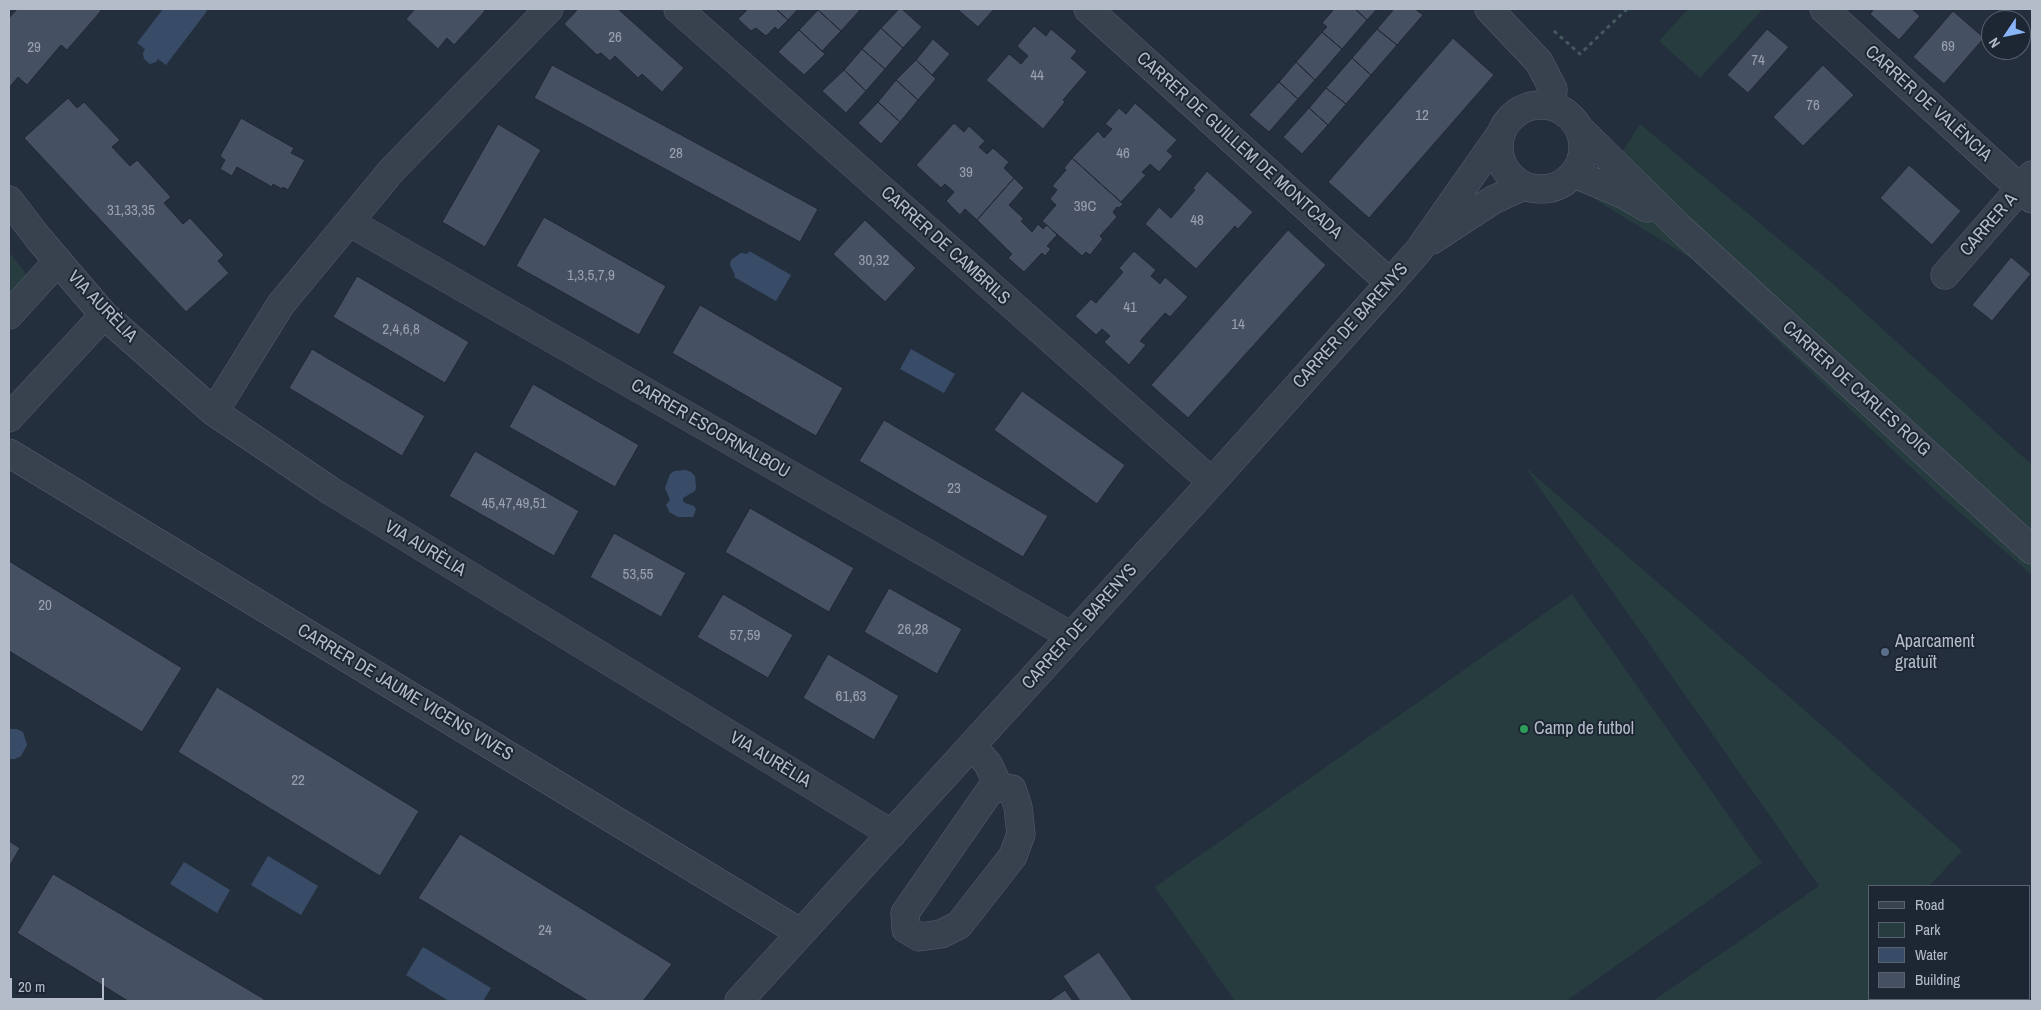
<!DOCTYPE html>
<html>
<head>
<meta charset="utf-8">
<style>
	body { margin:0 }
	#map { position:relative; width:2041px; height:1010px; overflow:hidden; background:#242f3e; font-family:"Archivo Narrow",sans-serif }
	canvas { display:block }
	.frame { position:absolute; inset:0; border:10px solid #b4bcc9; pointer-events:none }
	.legend { position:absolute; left:1868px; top:885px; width:162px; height:115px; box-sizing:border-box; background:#1d2633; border:1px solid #59626f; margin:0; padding:6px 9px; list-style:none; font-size:15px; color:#b4bcc9 }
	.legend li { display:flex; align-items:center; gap:10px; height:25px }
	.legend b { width:25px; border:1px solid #59626f }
	.north { position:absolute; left:1981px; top:10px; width:50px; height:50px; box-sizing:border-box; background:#1d2633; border:1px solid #59626f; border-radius:50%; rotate:236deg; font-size:14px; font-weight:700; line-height:20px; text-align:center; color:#b4bcc9 }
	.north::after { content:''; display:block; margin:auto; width:18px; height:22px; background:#8ab4f8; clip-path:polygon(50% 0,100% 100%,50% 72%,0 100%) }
	.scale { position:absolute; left:10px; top:978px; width:94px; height:22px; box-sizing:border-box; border:2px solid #b4bcc9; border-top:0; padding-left:6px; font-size:15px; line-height:18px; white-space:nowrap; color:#b4bcc9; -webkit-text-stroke:4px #1d2633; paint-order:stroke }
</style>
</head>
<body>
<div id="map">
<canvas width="2041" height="1010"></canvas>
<div class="frame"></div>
<ul class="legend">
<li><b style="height:6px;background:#38414e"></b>Road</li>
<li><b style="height:14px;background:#263c3f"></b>Park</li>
<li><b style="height:14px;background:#394c67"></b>Water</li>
<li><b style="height:14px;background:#455162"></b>Building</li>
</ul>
<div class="north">N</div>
<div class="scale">20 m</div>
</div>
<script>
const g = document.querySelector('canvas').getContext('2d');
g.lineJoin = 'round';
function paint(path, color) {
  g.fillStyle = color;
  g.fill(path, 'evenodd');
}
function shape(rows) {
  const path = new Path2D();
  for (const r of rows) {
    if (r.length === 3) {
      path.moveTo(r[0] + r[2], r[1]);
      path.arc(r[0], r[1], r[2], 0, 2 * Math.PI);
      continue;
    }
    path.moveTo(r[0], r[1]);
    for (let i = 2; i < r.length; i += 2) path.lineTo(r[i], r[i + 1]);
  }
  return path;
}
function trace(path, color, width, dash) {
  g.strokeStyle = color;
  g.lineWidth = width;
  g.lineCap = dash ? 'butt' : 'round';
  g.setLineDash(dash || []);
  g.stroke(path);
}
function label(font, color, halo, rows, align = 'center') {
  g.font = font + ' "Archivo Narrow",sans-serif';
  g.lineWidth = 4;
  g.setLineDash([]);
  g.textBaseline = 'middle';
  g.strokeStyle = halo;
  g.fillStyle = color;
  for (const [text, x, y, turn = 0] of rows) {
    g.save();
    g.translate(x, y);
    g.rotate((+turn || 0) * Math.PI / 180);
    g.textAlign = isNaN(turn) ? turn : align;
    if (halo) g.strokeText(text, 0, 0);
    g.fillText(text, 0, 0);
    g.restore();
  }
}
paint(shape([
	[1688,9,1763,9,1700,78,1659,41],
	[1640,124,1833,284,2032,465,2032,575,1939,494,1692,259,1593,198],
	[9,252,28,276,9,296],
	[1525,467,1825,728,1962,851,1929,886,1870,886,1870,999,1979,999,1982,1001,1653,1001,1819,886],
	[1572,594,1762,863,1566,1001,1235,1001,1155,887]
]), '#263c3f');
paint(shape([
	[163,9,204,9,207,11,166,65,158,59,156,62,150,64,144,59,143,53,145,49,137,43],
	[749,251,791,275,776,301,734,277,735,275,730,265,731,260,741,253,748,254],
	[911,349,955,374,944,393,900,369],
	[686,470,691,472,695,476,696,487,695,491,683,498,683,501,685,503,694,506,696,509,693,517,678,517,669,512,668,509,666,505,670,500,665,488,670,474,674,471],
	[9,729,17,729,23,732,27,745,21,756,15,759,9,759],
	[268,856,318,886,301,915,251,885],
	[184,862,230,890,217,913,170,884],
	[423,947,491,988,483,1001,449,1001,406,975]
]), '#394c67');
const building = shape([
	[17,9,99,9,101,11,67,50,61,45,27,85,18,77,9,88,9,18,17,9],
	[415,9,483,9,485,11,454,45,447,38,438,49,406,19,415,9],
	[578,9,618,9,684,68,662,92,642,74,638,78,615,56,610,61,601,53,597,55,564,24,578,9],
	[748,9,776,9,788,20,778,30,775,27,766,36,756,28,751,31,738,19,748,9],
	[776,9,798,9,788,20,776,9],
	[819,9,861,9,841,31,818,10,819,9],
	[899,9,902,9,922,27,903,48,881,28,899,9],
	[957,9,994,9,978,27,957,9],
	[1334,9,1355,9,1367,20,1342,49,1322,32,1327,27,1322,23,1334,9],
	[1355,9,1377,9,1367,20,1355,9],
	[1394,9,1415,9,1423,15,1397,45,1377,29,1394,9],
	[1874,9,1912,9,1920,16,1899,40,1870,14,1874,9],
	[818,10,841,31,822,51,799,30,818,10],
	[1953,11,1984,38,1944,84,1913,57,1953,11],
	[1034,26,1046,36,1051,29,1077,51,1071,58,1087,72,1063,100,1065,102,1043,129,986,80,1009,54,1021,64,1028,56,1017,46,1034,26],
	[881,28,903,48,885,69,862,49,881,28],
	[1377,29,1397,45,1371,75,1352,58,1377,29],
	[1767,29,1789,47,1748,93,1727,75,1767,29],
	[799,30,825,54,804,75,778,52,799,30],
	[1322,32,1342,49,1315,80,1296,62,1322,32],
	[1453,38,1494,75,1369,218,1328,182,1453,38],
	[933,39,950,54,932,75,916,60,933,39],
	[862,49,885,69,866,91,844,70,862,49],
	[1352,58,1371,75,1346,104,1326,88,1352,58],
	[916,60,936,79,918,100,896,80,916,60],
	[1296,62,1315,80,1298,99,1279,82,1296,62],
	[552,65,818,209,800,242,534,98,552,65],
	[1823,65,1854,95,1803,146,1773,117,1823,65],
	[844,70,866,91,846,113,822,91,844,70],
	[896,80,918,100,900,122,878,102,896,80],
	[1279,82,1298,99,1269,132,1249,115,1279,82],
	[1326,88,1346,104,1328,125,1309,108,1326,88],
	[68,98,77,108,84,102,120,140,112,147,130,166,137,160,171,197,164,203,183,224,190,218,224,255,218,261,229,273,186,312,24,138,68,98],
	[878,102,900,122,881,144,858,123,878,102],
	[1135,103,1177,140,1167,151,1173,156,1159,172,1150,164,1142,172,1146,175,1121,202,1072,158,1098,131,1104,138,1112,129,1105,124,1119,108,1126,114,1135,103],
	[1309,108,1328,125,1302,154,1283,137,1309,108],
	[241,118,294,148,291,153,305,160,288,190,283,187,282,189,273,184,272,187,237,167,232,176,220,169,225,160,220,156,241,118],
	[954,123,964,132,969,126,985,141,979,147,987,154,993,148,1009,162,1004,168,1014,178,977,220,965,209,960,215,946,201,954,192,945,184,941,188,916,165,954,123],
	[498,124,541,150,485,247,442,222,498,124],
	[1072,158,1123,204,1119,208,1117,207,1113,212,1117,217,1100,236,1103,239,1090,255,1086,252,1082,256,1042,221,1056,205,1050,199,1057,190,1052,186,1066,170,1064,168,1072,158],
	[1909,165,1961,211,1932,245,1880,198,1909,165],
	[1207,171,1253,212,1238,229,1235,226,1196,269,1145,224,1159,207,1171,218,1195,190,1193,188,1207,171],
	[1014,178,1024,188,1009,205,1024,219,1021,221,1032,232,1038,224,1043,229,1047,225,1057,235,1047,246,1051,249,1045,256,1042,253,1024,272,1008,258,1012,254,977,220,1014,178],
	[544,217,666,286,639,335,516,266,544,217],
	[865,220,916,268,885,302,833,254,865,220],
	[1288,230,1326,265,1188,418,1151,385,1288,230],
	[1134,251,1156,270,1151,276,1160,284,1165,277,1188,297,1170,317,1165,313,1140,341,1146,345,1129,365,1104,342,1110,336,1102,329,1096,335,1075,316,1091,299,1096,303,1123,272,1119,268,1134,251],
	[2011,257,2031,274,1992,321,1972,305,2011,257],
	[357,276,469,342,445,383,333,317,357,276],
	[700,305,843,388,816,436,672,353,700,305],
	[312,349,425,416,402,456,289,388,312,349],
	[533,384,639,445,615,487,509,427,533,384],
	[1022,391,1125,465,1097,504,994,430,1022,391],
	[884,420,1048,516,1023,557,859,461,884,420],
	[475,451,579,511,554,556,449,496,475,451],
	[750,508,854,568,829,612,725,552,750,508],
	[614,533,686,573,661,617,590,577,614,533],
	[9,561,182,668,142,732,9,651,9,561],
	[889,588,962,629,937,674,864,632,889,588],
	[723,594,793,635,768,678,697,637,723,594],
	[828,654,899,696,874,740,803,698,828,654],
	[217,687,419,811,380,876,178,752,217,687],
	[460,834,672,964,643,1001,588,1001,418,898,460,834],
	[9,841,20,848,9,867,9,841],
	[53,874,264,999,263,1001,128,1001,17,933,53,874],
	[1099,952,1133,1001,1080,1001,1063,976,1099,952],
	[1065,990,1073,1001,1049,1001,1065,990]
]);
paint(building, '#455162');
trace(building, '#1f2835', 1);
const minor = shape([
	[678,9,1212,482],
	[1088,9,1390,283],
	[1489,9,1539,62,1553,89,1552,105],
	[1824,9,2032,199],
	[1541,147,42],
	[1580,129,1679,227,2032,550],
	[1575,174,1623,194,1647,208],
	[9,200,39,239,104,315,214,412,331,491,892,834],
	[349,222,1071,636],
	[1432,240,1493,200,1523,186],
	[1945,275,2032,175],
	[9,315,58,261],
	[214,412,281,304,349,222,392,170,549,9],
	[9,418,104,315],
	[9,453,801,933],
	[972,745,988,764,999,787],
	[999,787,1012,789,1018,807,1021,834,1013,856,959,925,941,934,919,937,906,929,905,913,989,792,999,787],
	[739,1001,1212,482,1390,283,1419,250,1499,136]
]);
trace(minor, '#565f6c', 29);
trace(shape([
	[1554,31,1580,54,1627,9]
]), '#44595c', 3, [4, 4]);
trace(minor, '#38414e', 28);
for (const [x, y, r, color] of [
	[1885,652,5,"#5c6f8a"],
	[1524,729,5,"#2e9e5b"]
]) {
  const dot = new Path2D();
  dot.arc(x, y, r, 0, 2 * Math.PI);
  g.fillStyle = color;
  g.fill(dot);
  trace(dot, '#1d2633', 2);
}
label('15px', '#98a1af', null, [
	["26",615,38],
	["69",1948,47],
	["29",34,48],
	["74",1758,61],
	["44",1037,76],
	["76",1813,106],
	["12",1422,116],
	["28",676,154],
	["46",1123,154],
	["39",966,173],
	["39C",1085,207],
	["31,33,35",131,211],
	["48",1197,221],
	["30,32",874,261],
	["1,3,5,7,9",591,276],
	["41",1130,308],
	["14",1238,325],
	["2,4,6,8",401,330],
	["23",954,489],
	["45,47,49,51",514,504],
	["53,55",638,575],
	["20",45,606],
	["26,28",913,630],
	["57,59",745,636],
	["61,63",851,697],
	["22",298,781],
	["24",545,931]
]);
label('18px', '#b4bcc9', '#1d2633', [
	["CARRER DE VALÈNCIA",1928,104,42],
	["CARRER DE GUILLEM DE MONTCADA",1239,146,42],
	["CARRER A",1989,225,-49],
	["CARRER DE CAMBRILS",945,246,42],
	["VIA AURÈLIA",102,307,46],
	["CARRER DE BARENYS",1351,326,-48],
	["CARRER DE CARLES ROIG",1856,389,42],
	["CARRER ESCORNALBOU",710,429,30],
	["VIA AURÈLIA",425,549,31],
	["CARRER DE BARENYS",1080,627,-48],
	["CARRER DE JAUME VICENS VIVES",405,693,31],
	["VIA AURÈLIA",770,760,31]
]);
label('18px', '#b4bcc9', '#1d2633', [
	["Aparcament",1895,642],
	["gratuït",1895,663],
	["Camp de futbol",1534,729]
], 'left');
</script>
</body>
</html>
